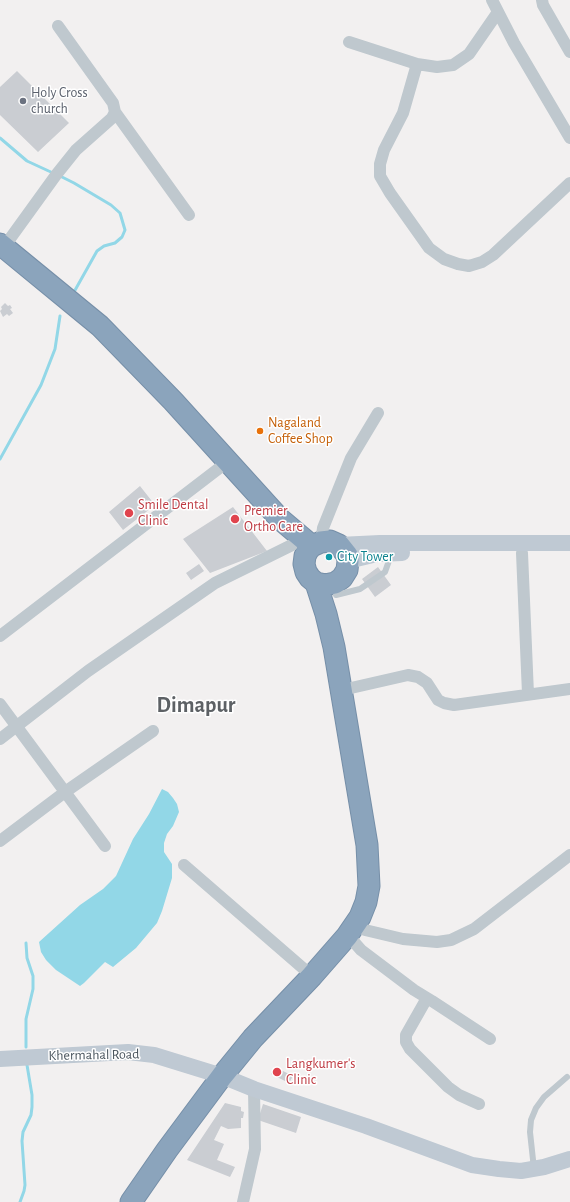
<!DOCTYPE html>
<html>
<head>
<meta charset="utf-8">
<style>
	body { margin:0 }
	canvas { display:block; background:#f2f0f0 }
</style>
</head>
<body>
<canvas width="570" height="1202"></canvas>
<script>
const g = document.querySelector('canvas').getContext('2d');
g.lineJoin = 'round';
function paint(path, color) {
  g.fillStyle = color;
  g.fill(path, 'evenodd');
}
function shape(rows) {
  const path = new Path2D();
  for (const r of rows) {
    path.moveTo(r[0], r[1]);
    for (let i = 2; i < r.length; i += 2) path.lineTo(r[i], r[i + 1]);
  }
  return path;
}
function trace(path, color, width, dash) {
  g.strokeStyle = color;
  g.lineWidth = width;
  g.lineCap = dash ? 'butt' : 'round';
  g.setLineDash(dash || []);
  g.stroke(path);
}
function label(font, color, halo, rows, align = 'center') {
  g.font = font + ' "Alegreya Sans",sans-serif';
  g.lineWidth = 3;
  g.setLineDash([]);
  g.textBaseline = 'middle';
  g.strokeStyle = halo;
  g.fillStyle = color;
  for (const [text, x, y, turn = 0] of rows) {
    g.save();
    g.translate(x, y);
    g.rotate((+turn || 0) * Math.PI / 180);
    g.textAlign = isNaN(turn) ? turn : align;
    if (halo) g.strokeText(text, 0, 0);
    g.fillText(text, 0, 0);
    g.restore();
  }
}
paint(shape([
	[162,789,168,792,173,798,177,804,179,812,173,826,167,834,164,843,164,852,172,864,172,878,162,911,157,923,136,948,113,967,105,962,84,983,80,986,56,970,46,960,41,952,39,942,80,905,103,889,116,876,133,839,149,814]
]), '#92d7e7');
trace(shape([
	[0,138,27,161,53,173],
	[58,175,74,183,111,205,120,213,125,230,122,237,115,243,104,246,97,251,74,292],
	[0,459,41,385,55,349,60,316],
	[26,1047,26,1019,33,989,33,976,27,958,26,943],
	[20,1202,24,1191,25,1185,22,1141,23,1132,31,1115,32,1107,32,1095,27,1065]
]), '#92d7e7', 3);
paint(shape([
	[17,71,69,123,38,152,0,115,0,87],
	[5,303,8,306,10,305,12,308,10,309,13,313,9,316,7,314,3,317,0,311,2,309,1,307],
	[140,486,155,505,123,530,109,512],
	[233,507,267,551,210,573,183,539],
	[199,564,204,571,191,580,186,573],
	[378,567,391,585,375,597,362,579],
	[275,1067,293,1076,289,1083,271,1074],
	[225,1103,241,1107,241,1111,244,1112,243,1118,241,1118,241,1128,228,1129,221,1126,214,1140,224,1144,217,1160,235,1167,230,1177,187,1160],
	[263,1104,301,1117,296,1133,258,1120]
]), '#cacdd2');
const highway = shape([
	[0,244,100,326,173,401,280,519,312,546],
	[131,1202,167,1150,222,1076,253,1038,312,976,347,936,360,917,366,902,369,886,367,845,334,647,326,614,316,583,310,578,306,572,304,564,305,556,308,550,312,546,321,542,330,541,339,545,347,555,348,561,347,570,342,578,335,583,325,585,316,583]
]);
trace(highway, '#768fa8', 23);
trace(shape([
	[336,595,360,589,385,572,391,555],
	[534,1169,530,1132,531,1120,536,1108,544,1097,567,1077]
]), '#bfc8ce', 6);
trace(shape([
	[492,0,514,43,570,138],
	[542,0,543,5,570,52],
	[349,42,417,64,437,67,453,65,469,54,498,12],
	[417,64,403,113,384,150,380,164,380,176,390,193,429,248,444,259,458,264,469,266,482,262,493,255,570,183],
	[115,112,189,215],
	[4,247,56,175,76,150,112,118,115,112,113,103,58,26],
	[321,542,323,528,351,458,378,413],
	[522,553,528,694],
	[0,636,222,466],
	[351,688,408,675,418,677,427,683,438,700,444,703,454,705,570,689],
	[0,704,105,846],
	[0,739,88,671,215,583,292,545],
	[0,841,65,792,153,731],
	[184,865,312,976],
	[365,930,403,939,437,942,451,940,474,929,570,855],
	[354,942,361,950,414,990,432,1001,490,1039],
	[427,998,406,1035,406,1042,410,1049,448,1087,459,1095,479,1104],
	[243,1202,255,1149,254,1089]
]), '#bfc8ce', 12);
trace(shape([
	[339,545,380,543,570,543],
	[348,561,377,554,402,553],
	[0,1059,128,1052,154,1055,222,1076,254,1089,366,1126,472,1165,499,1169,521,1171,544,1167,570,1159]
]), '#bfc9d3', 16);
trace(highway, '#8ba4bc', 21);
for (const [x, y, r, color] of [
	[23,101,4,"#6b7280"],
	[260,431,4,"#e8710a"],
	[129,513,5,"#e0444e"],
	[235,519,5,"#e0444e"],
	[329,557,4,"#0f9aa8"],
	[277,1072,5,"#e0444e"]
]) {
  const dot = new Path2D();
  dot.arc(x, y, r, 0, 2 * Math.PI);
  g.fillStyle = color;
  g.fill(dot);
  trace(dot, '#fff', 1.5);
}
label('14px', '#5b616d', '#fff', [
	["Holy Cross",31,93],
	["church",31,109]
], 'left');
label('14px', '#c56008', '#fff', [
	["Nagaland",268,423],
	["Coffee Shop",268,439]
], 'left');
label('14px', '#be3a42', '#fff', [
	["Smile Dental",138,505],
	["Clinic",138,521],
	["Premier",244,511],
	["Ortho Care",244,527],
	["Langkumer's",286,1064],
	["Clinic",286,1080]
], 'left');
label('14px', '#0d838f', '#fff', [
	["City Tower",337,557]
], 'left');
label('14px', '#49545d', '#fff', [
	["Khermahal Road",94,1055,-1]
]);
label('bold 22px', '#5d6165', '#fff', [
	["Dimapur",196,705]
]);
</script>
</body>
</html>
